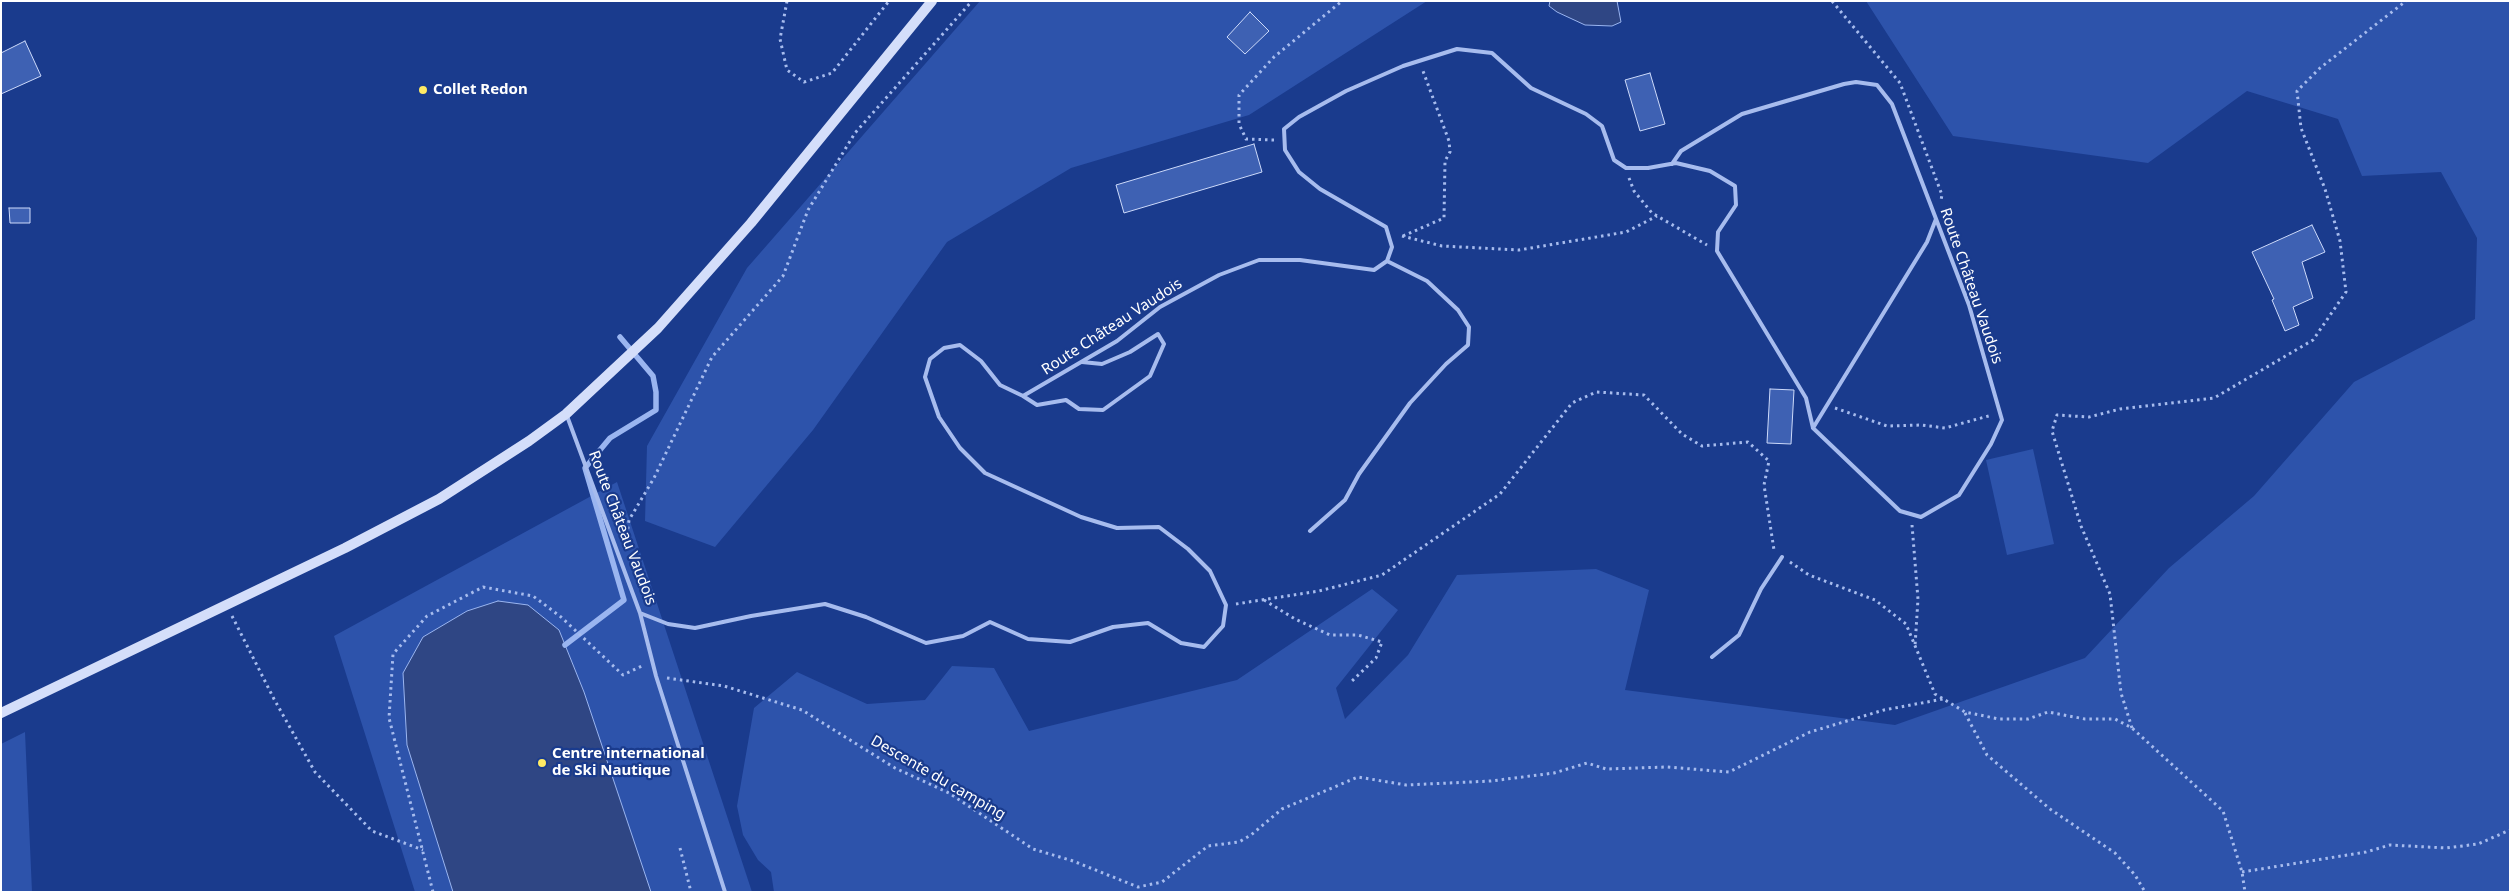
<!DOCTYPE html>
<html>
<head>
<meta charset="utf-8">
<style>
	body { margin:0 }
	#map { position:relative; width:2511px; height:893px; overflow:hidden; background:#1a3b8d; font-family:"Noto Sans",sans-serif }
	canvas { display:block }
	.frame { position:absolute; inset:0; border:2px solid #fff; pointer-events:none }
</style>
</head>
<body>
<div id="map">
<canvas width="2511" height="893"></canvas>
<div class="frame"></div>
</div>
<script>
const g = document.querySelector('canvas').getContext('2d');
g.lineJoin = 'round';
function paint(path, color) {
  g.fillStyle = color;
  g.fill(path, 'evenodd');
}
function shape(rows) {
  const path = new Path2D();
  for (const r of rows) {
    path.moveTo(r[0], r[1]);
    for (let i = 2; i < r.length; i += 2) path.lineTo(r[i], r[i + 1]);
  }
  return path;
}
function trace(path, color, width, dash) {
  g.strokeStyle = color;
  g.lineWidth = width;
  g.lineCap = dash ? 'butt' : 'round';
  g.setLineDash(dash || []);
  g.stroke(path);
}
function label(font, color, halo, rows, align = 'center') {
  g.font = font + ' "Noto Sans",sans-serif';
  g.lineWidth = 4.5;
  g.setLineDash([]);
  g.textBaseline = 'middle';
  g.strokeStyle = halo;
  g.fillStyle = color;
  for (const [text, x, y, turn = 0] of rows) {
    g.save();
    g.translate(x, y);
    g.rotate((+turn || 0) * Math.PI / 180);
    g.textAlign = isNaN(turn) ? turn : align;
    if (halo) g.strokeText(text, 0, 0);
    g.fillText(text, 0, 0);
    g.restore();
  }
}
paint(shape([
	[980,1,1427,1,1249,115,1071,168,947,242,813,430,715,547,645,521,647,446,747,268],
	[1866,1,2510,1,2510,892,774,892,771,872,758,860,743,835,737,806,754,708,797,672,867,704,925,700,952,666,994,668,1029,731,1237,680,1372,589,1398,610,1336,688,1345,719,1408,655,1457,575,1596,569,1649,590,1625,690,1895,725,2085,658,2169,568,2254,496,2354,382,2475,319,2477,238,2441,172,2362,176,2338,119,2247,91,2148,163,1953,136],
	[2033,449,2054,544,2007,555,1986,460],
	[617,482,752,892,415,892,334,636],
	[25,732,32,892,1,892,1,744]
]), '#2d53ab');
const water = shape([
	[1550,1,1617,1,1621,22,1612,26,1585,25,1557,12,1549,6,1550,1],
	[498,601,528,605,559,630,584,692,651,892,453,892,407,745,403,673,423,637,467,611,498,601]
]);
paint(water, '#2f4684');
trace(water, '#9ab5f0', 1);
trace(shape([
	[565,645,624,600,585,468,610,438,656,410,656,392,653,376,620,337]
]), '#9ab5f0', 5.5);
const building = shape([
	[1250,12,1269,31,1245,54,1227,37,1250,12],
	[25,41,41,76,1,94,1,53,25,41],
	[1650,73,1665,124,1640,131,1625,80,1650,73],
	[1254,144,1262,172,1124,213,1116,185,1254,144],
	[9,208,30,208,30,223,10,223,9,208],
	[2312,225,2325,252,2302,262,2313,298,2293,307,2299,325,2285,331,2272,300,2274,299,2252,252,2312,225],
	[1770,389,1794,390,1791,444,1767,443,1770,389]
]);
paint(building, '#3e61b3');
trace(building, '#cddafa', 1);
trace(shape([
	[787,1,780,39,787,70,804,82,832,73,889,1],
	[1832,1,1900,83,1942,195,1941,200],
	[1274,140,1246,139,1239,124,1239,95,1274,57,1342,1],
	[1629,178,1634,191,1652,213,1707,245],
	[1402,236,1442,246,1519,250,1626,232,1657,216],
	[1403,236,1444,218,1445,161,1450,152,1449,141,1423,71],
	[1835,408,1887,426,1921,425,1945,428,1992,415],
	[1912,525,1918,599,1915,646],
	[626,542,629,520,654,478,712,357,783,276,808,210,855,133,972,1],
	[1790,562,1809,575,1875,600,1906,624,1935,694,1965,712,1999,719,2028,719,2048,712,2085,719,2115,719,2132,728,2223,811,2242,872,2245,892],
	[1264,600,1295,619,1330,635,1358,635,1382,642,1376,658,1351,682],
	[1236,604,1319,591,1382,575,1500,494,1572,403,1596,392,1644,395,1682,434,1702,446,1748,442,1769,461,1764,485,1774,550],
	[232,616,274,699,315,772,372,831,423,850],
	[667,678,724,686,802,710,895,768,949,793,1033,849,1073,861,1138,887,1162,882,1208,846,1239,842,1251,835,1282,809,1358,777,1406,785,1491,781,1554,773,1587,763,1606,769,1667,767,1729,772,1810,732,1884,710,1943,699],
	[1965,713,1987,755,2050,809,2115,853,2135,875,2145,892],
	[2132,728,2121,693,2110,594,2081,526,2052,431,2057,415,2089,417,2120,409,2214,398,2313,340,2346,292,2340,241,2325,189,2301,128,2297,91,2320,68,2406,1],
	[680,848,691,892],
	[2242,872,2366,852,2390,845,2446,848,2478,844,2510,830],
	[433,892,389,718,393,654,427,616,483,587,533,596,561,617,623,675,644,665]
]), '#a7bcee', 3, [2.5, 4]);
trace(shape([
	[1023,396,1037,405,1066,400,1079,409,1103,410,1150,376,1164,344,1158,334,1130,352,1102,364,1082,362],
	[567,416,640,613,668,624,695,628,751,616,825,604,866,617,926,643,963,636,990,622,1028,639,1070,642,1113,627,1148,623,1181,643,1204,647,1223,626,1226,605,1210,571,1188,549,1159,527,1117,528,1081,517,985,473,960,448,939,417,925,377,930,359,944,348,960,345,981,361,1000,385,1023,396,1117,341,1160,307,1219,275,1259,260,1300,260,1374,270,1387,261,1392,247,1386,227,1320,189,1299,172,1285,150,1284,129,1299,117,1346,91,1403,66,1457,49,1492,53,1531,88,1586,114,1602,126,1614,160,1626,168,1648,168,1676,163,1710,171,1735,186,1736,205,1718,232,1717,251,1806,398,1813,428,1900,511,1921,517,1959,495,1991,444,2002,420,1969,305,1892,104,1877,85,1856,82,1844,84,1742,114,1681,151,1672,164],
	[1813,428,1927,242,1936,219],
	[1310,531,1345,500,1359,474,1410,403,1446,364,1468,345,1469,327,1458,310,1427,281,1387,261],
	[640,613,656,676,725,892],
	[1712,657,1739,635,1761,589,1782,557]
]), '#a7bcee', 4);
trace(shape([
	[1,713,345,548,439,499,529,441,566,414,658,328,751,223,932,1]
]), '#d4defa', 10);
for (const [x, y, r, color] of [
	[423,90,5,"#ffea64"],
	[542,763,5,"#ffea64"]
]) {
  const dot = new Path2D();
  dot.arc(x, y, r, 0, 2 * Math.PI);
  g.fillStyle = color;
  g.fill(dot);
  trace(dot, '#1a3b8d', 2);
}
label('bold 15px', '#fff', '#1a3b8d', [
	["Collet Redon",433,90],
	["Centre international",552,754],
	["de Ski Nautique",552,771]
], 'left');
label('15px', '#fff', '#1a3b8d', [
	["Route Château Vaudois",1971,286,71],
	["Route Château Vaudois",1112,327,-33],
	["Route Château Vaudois",622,528,69],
	["Descente du camping",938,778,30]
]);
</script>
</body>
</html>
